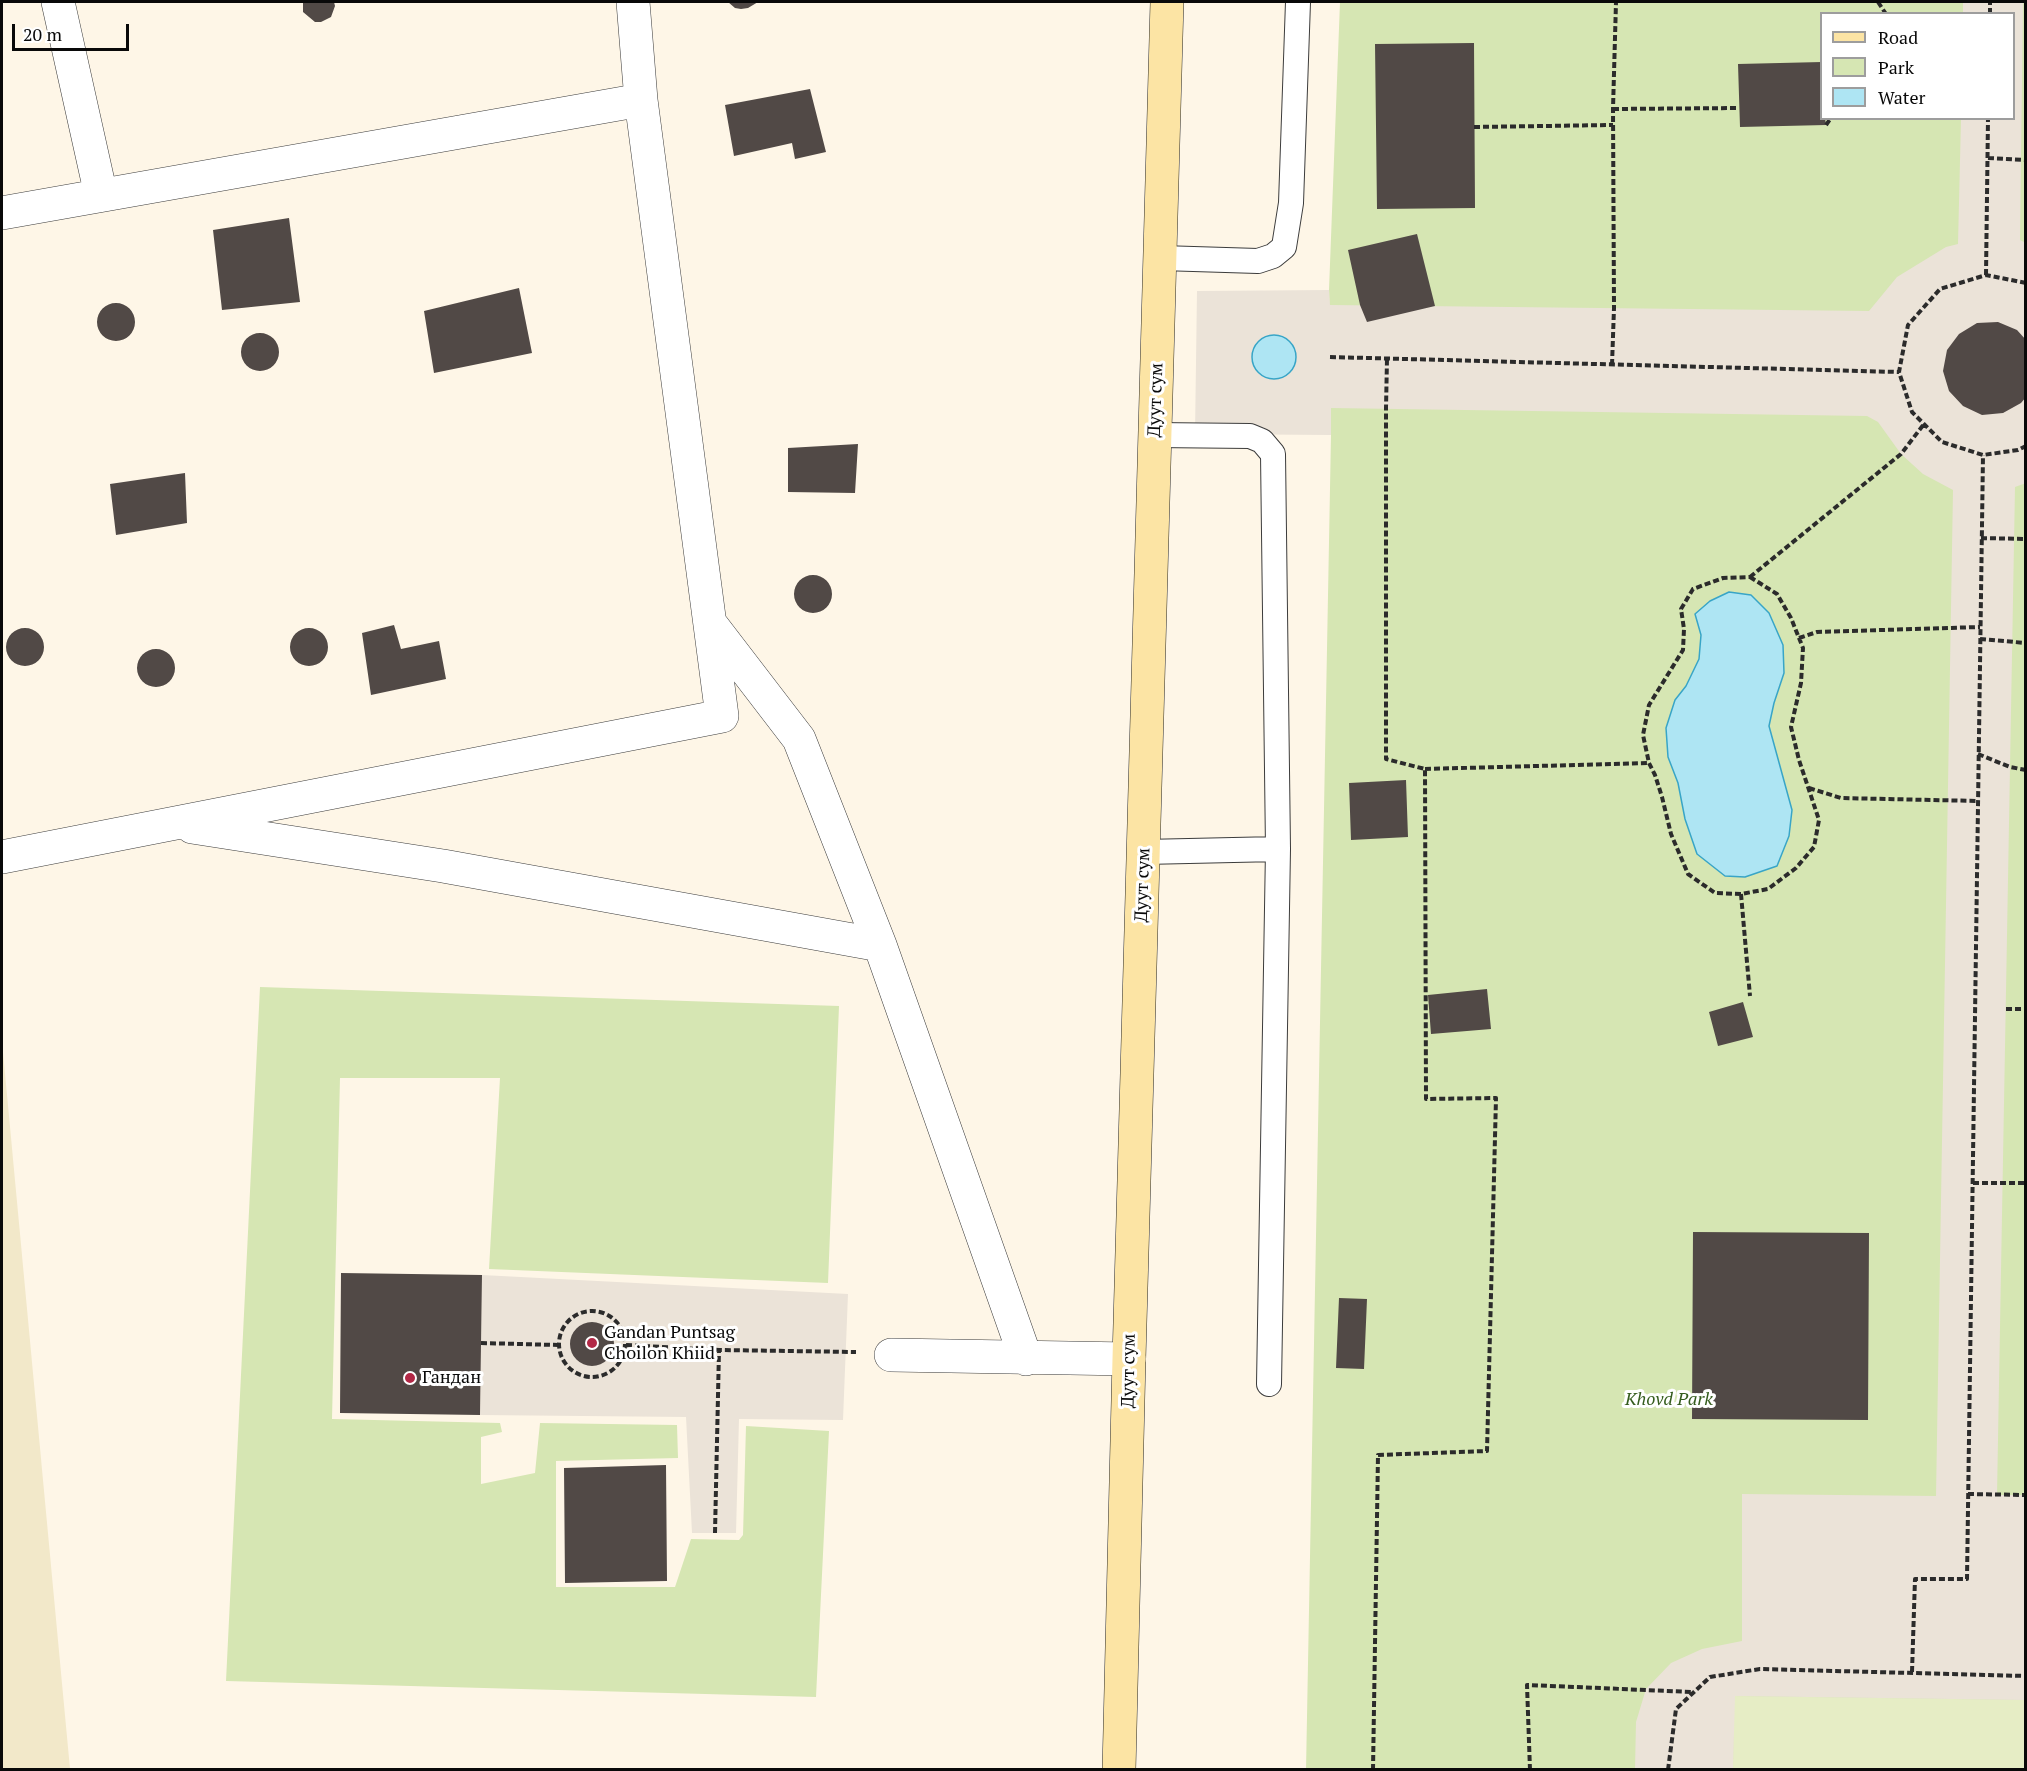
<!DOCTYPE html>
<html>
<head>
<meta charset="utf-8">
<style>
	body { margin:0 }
	#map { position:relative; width:2027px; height:1771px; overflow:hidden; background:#fef6e7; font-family:"PT Serif",serif }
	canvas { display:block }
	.frame { position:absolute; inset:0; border:3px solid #090909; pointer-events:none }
	.legend { position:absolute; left:1820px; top:12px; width:195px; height:108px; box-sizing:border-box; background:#fff; border:2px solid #9d9d9d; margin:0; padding:8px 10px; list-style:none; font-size:18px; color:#090909 }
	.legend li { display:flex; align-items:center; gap:12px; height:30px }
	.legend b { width:30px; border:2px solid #9d9d9d }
	.scale { position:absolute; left:12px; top:24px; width:117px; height:27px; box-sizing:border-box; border:3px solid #090909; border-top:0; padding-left:8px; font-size:18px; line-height:21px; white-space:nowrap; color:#090909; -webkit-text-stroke:4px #fff; paint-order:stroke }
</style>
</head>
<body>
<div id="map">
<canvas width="2027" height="1771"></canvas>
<div class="frame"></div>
<ul class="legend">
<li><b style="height:8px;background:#fce4a4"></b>Road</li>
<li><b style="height:16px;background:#d6e6b3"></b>Park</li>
<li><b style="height:16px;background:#aee5f3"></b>Water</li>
</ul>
<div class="scale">20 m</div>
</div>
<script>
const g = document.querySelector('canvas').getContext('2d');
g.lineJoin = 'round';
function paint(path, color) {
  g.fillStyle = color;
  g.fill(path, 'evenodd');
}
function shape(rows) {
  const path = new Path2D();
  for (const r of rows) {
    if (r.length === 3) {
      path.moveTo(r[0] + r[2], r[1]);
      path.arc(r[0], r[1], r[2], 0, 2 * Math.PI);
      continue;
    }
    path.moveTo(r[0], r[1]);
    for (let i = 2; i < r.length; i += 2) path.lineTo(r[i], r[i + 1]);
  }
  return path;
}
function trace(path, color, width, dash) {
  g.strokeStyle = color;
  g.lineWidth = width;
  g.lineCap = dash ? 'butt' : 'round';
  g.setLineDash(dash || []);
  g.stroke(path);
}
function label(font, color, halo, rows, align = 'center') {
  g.font = font + ' "PT Serif",serif';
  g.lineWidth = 6;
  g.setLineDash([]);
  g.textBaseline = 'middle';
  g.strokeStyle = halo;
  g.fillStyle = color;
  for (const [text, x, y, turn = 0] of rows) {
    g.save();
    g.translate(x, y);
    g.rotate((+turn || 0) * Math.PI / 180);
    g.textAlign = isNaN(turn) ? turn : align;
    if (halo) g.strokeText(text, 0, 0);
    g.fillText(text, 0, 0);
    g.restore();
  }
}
paint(shape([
	[3,1052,70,1769,2,1769]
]), '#f2e8c9');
paint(shape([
	[1340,2,2025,2,2025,1769,1306,1770,1331,435,1329,290],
	[1822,14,2014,14,2014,118,1822,118],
	[260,987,839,1006,828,1283,489,1269,500,1078,340,1078,332,1419,500,1423,502,1432,481,1437,481,1484,535,1473,540,1423,677,1425,678,1458,556,1461,556,1587,675,1587,691,1539,739,1540,743,1535,746,1426,829,1431,816,1697,226,1681]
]), '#d6e6b3');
paint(shape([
	[1734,1696,2025,1700,2025,1769,1733,1770]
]), '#e6edc5');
paint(shape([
	[1963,2,2023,2,2020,240,2026,243,2026,483,2015,487,1997,1495,2025,1495,2025,1700,1735,1696,1733,1769,1635,1769,1636,1722,1646,1689,1671,1663,1702,1649,1742,1641,1742,1494,1936,1496,1953,490,1923,474,1901,454,1878,422,1867,416,1331,408,1331,435,1195,434,1197,291,1329,290,1330,305,1869,311,1897,277,1946,247,1958,244,1961,119,2014,118,2014,14,1963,13],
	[482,1275,848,1294,843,1420,739,1419,736,1533,692,1533,686,1417,480,1415]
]), '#ebe3d8');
const water = shape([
	[1274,357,22],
	[1729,592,1751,595,1769,613,1783,645,1784,673,1774,703,1769,726,1792,810,1789,836,1777,866,1745,877,1725,876,1697,854,1685,819,1678,783,1668,757,1666,728,1675,700,1686,686,1699,659,1701,635,1695,614,1710,601,1729,592]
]);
paint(water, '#aee5f3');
trace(water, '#38a5c7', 1.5);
paint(shape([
	[303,2,334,2,335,6,331,17,321,22,315,22,303,12],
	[728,2,758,2,748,8,741,9,735,8],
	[1474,43,1475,208,1377,209,1375,44],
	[1822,62,1822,118,1825,118,1826,125,1740,127,1738,64],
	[810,89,826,152,795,159,792,143,734,156,725,105],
	[289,218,300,302,222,310,213,230],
	[1417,234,1435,306,1367,322,1360,305,1348,250],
	[519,288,532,353,434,373,424,311],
	[116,322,19],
	[1998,322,2017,330,2026,340,2026,397,2021,403,2003,413,1982,415,1963,406,1949,391,1943,371,1947,350,1959,334,1977,323],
	[260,352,19],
	[858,444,855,493,788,492,788,448],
	[185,473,187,523,116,535,110,484],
	[813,594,19],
	[394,625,401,649,439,641,446,679,371,695,362,633],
	[309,647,19],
	[25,647,19],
	[156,668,19],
	[1406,780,1408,837,1351,840,1349,783],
	[1487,989,1491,1029,1431,1034,1428,995],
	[1743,1002,1753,1037,1718,1046,1709,1012],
	[1693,1232,1869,1233,1868,1420,1692,1419],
	[341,1273,482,1275,480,1415,340,1413],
	[1339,1298,1367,1299,1364,1369,1336,1368],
	[592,1344,22],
	[666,1465,667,1581,565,1583,564,1468]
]), '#514946');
const lane = shape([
	[1161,258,1258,261,1273,256,1284,247,1291,203,1298,2],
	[1155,435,1250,436,1262,441,1273,454,1278,849,1269,1384],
	[1144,852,1278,849]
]);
const street = shape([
	[58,2,101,195],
	[2,213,641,100],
	[710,623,799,739,880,945],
	[192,827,443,866,880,945,1026,1359],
	[2,857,722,716,641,100,633,2],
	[891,1355,1129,1359]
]);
const secondary = shape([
	[1119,1770,1129,1359,1167,2]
]);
trace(lane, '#3c3c3c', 26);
trace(street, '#3c3c3c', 34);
trace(secondary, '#2b2b2b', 34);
trace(shape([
	[1878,2,1886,14],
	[1990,14,1990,2],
	[1613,109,1739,108],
	[1826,125,1831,118],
	[1474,127,1613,125],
	[1988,158,2026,160],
	[1986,275,1988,118],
	[2026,283,1986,275,1940,289,1908,325,1899,372,1912,412,1942,442,1983,455,2018,450,2026,446],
	[1330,357,1899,372],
	[1612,365,1614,308,1613,109,1616,2],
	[1981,538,2026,539],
	[1750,577,1777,594,1791,618,1803,648,1801,683,1791,727,1799,760,1819,820,1814,847,1796,868,1768,889,1741,894,1715,893,1688,874,1671,834,1662,797,1655,775,1649,763,1643,735,1649,705,1683,650,1684,629,1681,609,1693,589,1723,578,1750,577],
	[1750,577,1901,454,1924,424],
	[1799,638,1817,632,1980,627],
	[1980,639,2026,643],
	[1978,754,2010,767,2026,770],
	[1425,769,1649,763],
	[1809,788,1841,798,1978,801],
	[1741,894,1750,996],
	[2006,1009,2026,1009],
	[1973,1183,2026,1183],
	[592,1344,33],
	[481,1343,558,1345],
	[626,1345,719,1350,856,1352],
	[1968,1494,2026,1495],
	[715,1533,719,1350],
	[1912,1672,1915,1579,1967,1579,1983,455],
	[1373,1770,1378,1455,1487,1451,1496,1098,1426,1099,1425,769,1386,759,1386,408,1387,359],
	[1530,1770,1527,1685,1693,1692],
	[1668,1770,1676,1709,1710,1677,1760,1669,2026,1676]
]), '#2b2b2b', 4, [6, 3]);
trace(lane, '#fff', 24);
trace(street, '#fff', 33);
trace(secondary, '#fce4a4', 33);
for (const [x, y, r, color] of [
	[592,1343,6,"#b22846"],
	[410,1378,6,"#b22846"]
]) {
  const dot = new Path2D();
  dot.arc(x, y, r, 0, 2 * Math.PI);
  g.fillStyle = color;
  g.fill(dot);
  trace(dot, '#fff', 2);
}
label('18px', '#090909', '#fff', [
	["Дуут сум",1156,400,-88],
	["Дуут сум",1143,885,-88],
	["Дуут сум",1129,1371,-89]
]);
label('18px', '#090909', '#fff', [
	["Gandan Puntsag",604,1333],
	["Choilon Khiid",604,1354],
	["Гандан",422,1378]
], 'left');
label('italic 18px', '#355d1e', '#fff', [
	["Khovd Park",1669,1400]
]);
</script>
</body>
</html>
